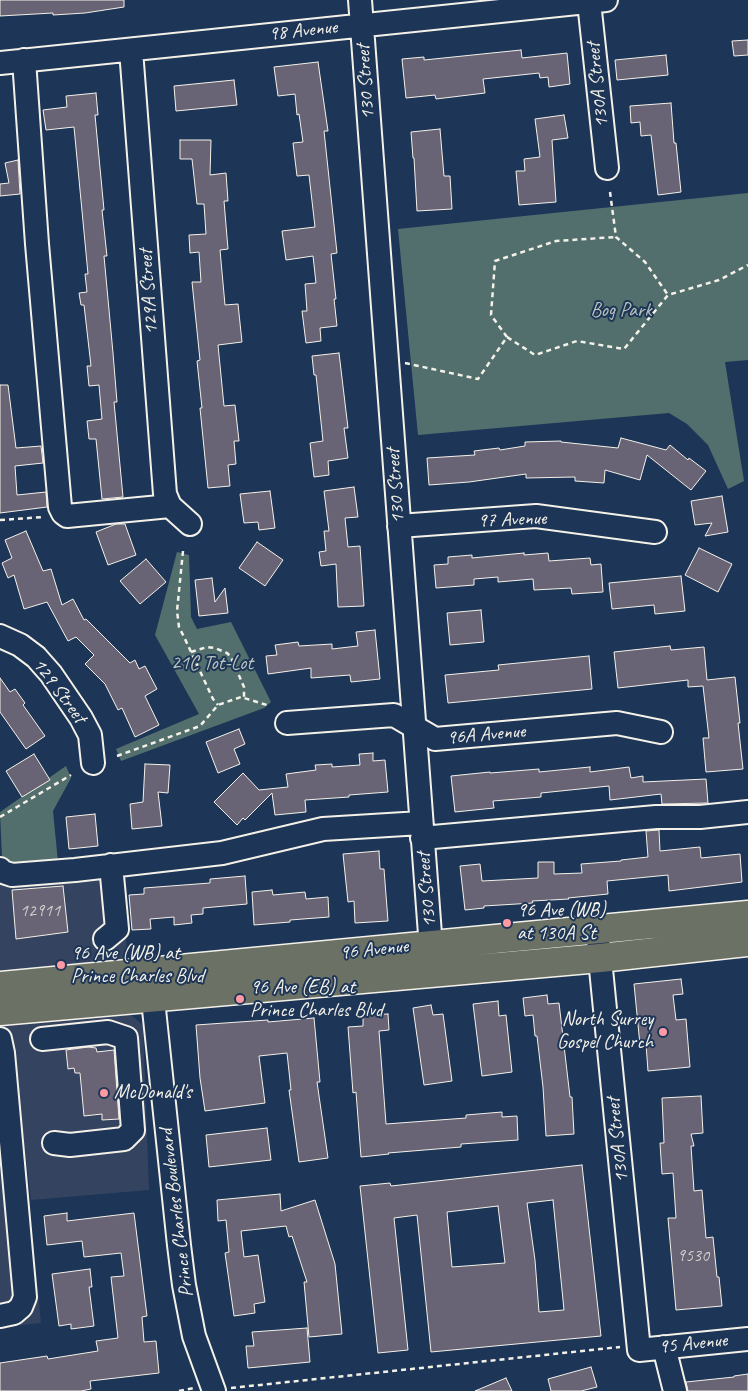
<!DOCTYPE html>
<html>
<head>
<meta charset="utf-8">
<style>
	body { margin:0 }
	canvas { display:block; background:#1d3557 }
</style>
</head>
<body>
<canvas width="748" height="1391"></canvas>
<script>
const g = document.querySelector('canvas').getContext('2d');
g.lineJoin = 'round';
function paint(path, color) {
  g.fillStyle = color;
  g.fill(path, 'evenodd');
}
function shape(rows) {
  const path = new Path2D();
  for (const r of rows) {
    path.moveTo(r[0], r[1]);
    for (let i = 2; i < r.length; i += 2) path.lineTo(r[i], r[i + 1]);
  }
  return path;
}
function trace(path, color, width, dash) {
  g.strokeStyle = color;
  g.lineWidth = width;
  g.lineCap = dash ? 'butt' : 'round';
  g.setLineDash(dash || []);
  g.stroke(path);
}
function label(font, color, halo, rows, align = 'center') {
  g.font = font + ' Caveat,sans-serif';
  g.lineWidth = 4;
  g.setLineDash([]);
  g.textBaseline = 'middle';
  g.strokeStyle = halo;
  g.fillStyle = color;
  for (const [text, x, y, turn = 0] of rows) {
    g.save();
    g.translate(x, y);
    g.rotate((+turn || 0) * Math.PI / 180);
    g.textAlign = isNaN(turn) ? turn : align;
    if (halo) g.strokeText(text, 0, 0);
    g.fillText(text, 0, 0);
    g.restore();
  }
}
paint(shape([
	[120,873,128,963,0,975,0,885],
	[123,1008,143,1025,149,1190,31,1200,15,1067,41,1323,0,1327,0,1020]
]), '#344360');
paint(shape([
	[748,193,748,360,725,362,744,481,728,489,708,445,687,424,669,413,418,435,398,229],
	[177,552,189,555,191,617,197,629,231,622,271,702,264,708,121,761,116,749,199,714,155,635],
	[66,766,71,778,53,811,58,862,11,867,2,858,0,812]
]), '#526f6d');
const building = shape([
	[0,0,124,0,124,7,85,13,53,15,53,13,0,16,0,0],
	[748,40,748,55,734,56,732,41,748,40],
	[521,50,522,58,567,53,570,84,549,87,548,77,540,78,539,73,483,79,485,93,436,99,435,95,406,98,402,59,424,57,424,60,521,50],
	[666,55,668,75,617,80,615,60,666,55],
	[318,62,328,131,324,131,337,253,331,254,336,299,334,299,337,326,320,328,321,341,306,343,302,311,307,311,305,284,316,283,313,256,286,260,282,231,315,227,309,175,297,176,293,143,303,142,299,114,297,115,295,94,278,96,274,67,318,62],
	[234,80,237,105,176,111,174,86,234,80],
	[96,93,98,115,95,115,104,210,102,210,107,256,104,256,113,353,117,402,114,402,123,497,102,499,96,439,89,439,87,421,102,419,99,385,89,386,87,366,91,366,84,305,81,305,79,293,87,292,85,274,88,274,74,127,46,130,43,110,67,107,66,96,96,93],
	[671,103,674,143,676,143,681,192,658,195,651,135,641,136,640,122,631,123,630,106,671,103],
	[564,115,568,138,552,140,556,202,519,205,516,171,525,171,524,159,540,157,535,119,564,115],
	[440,129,444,176,450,176,452,209,417,211,414,158,413,158,411,132,440,129],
	[180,140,211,140,210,175,226,173,228,201,224,201,228,249,220,250,225,305,238,304,242,342,218,345,224,406,235,405,239,441,234,441,236,464,228,465,230,486,208,488,200,408,202,408,197,361,200,360,192,282,201,282,199,252,190,253,189,235,206,234,204,204,197,204,192,159,180,159,180,140],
	[18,160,20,194,0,196,0,184,9,183,5,163,18,160],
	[339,353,348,428,344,428,348,458,328,461,329,475,314,477,310,443,323,441,316,375,314,375,312,356,339,353],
	[0,385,8,385,16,448,41,446,43,463,15,466,17,495,46,492,47,507,0,513,0,385],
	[621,438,666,450,670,445,688,460,689,458,706,471,691,490,647,455,640,480,605,470,604,483,575,481,575,477,526,478,526,474,469,482,429,485,427,458,475,455,474,451,499,448,500,450,525,446,525,442,561,441,561,442,618,448,621,438],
	[354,487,358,517,345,518,348,547,360,546,364,606,338,607,336,564,321,566,319,552,326,551,324,531,329,531,324,491,354,487],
	[270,491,275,528,259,530,258,522,244,523,240,494,270,491],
	[722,496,728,532,705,536,712,523,695,525,691,501,722,496],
	[116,524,125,524,136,555,108,565,96,532,116,524],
	[26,531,43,571,51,569,62,605,73,599,84,620,86,619,130,663,135,660,139,669,145,666,157,689,145,696,159,725,135,737,122,708,118,710,105,684,85,664,94,655,76,637,68,641,47,602,24,609,14,575,8,578,2,563,12,558,5,540,26,531],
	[257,542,283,560,265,586,239,568,257,542],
	[699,548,732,564,718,592,685,575,699,548],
	[524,553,524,555,548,553,549,561,590,558,591,565,601,564,603,592,572,594,571,588,534,590,533,579,498,582,498,577,474,579,474,585,436,588,434,565,448,564,448,557,472,555,472,558,524,553],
	[146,559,166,582,140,604,120,581,146,559],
	[681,576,685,611,655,614,654,605,612,609,609,583,681,576],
	[212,578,215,602,225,588,228,613,199,616,195,580,212,578],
	[481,610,484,642,450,645,447,613,481,610],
	[375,630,380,679,351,682,350,675,311,678,311,668,268,674,266,656,277,655,275,645,298,642,299,646,332,644,332,649,358,646,356,632,375,630],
	[670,646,671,650,704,647,707,680,735,677,740,723,738,723,743,769,706,772,703,738,709,738,703,686,688,687,688,680,618,688,614,652,670,646],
	[589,656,592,689,448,703,445,675,499,670,498,665,589,656],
	[0,678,10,692,15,689,25,703,23,705,45,736,26,749,0,712,0,678],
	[239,729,245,744,234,749,240,764,218,773,206,742,239,729],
	[373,753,373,761,385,760,388,792,349,795,349,797,305,800,306,812,275,815,272,793,245,820,243,818,237,825,214,802,243,773,259,790,288,787,286,774,316,770,315,765,332,764,332,767,360,765,359,754,373,753],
	[34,754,50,780,22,797,6,771,34,754],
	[145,764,170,765,168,793,158,792,162,826,132,829,130,804,143,802,145,764],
	[590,767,590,772,629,767,631,778,643,776,643,782,706,779,708,803,662,804,661,794,610,800,609,786,541,793,541,797,493,801,494,808,455,812,451,776,490,772,490,773,539,769,539,772,590,767],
	[95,814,98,846,69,849,66,817,95,814],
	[659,830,660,851,700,847,701,858,740,854,742,882,669,891,668,875,607,881,608,894,568,898,569,899,532,901,533,903,484,906,484,908,465,910,460,866,480,864,482,881,538,878,538,862,554,862,554,874,582,873,581,864,621,861,621,860,648,857,646,831,659,830],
	[379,851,380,869,384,869,388,921,355,923,354,901,348,902,343,854,379,851],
	[245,876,247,904,203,908,203,914,191,915,192,923,174,925,174,917,150,919,151,929,132,930,129,895,144,894,144,888,210,883,210,879,245,876],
	[63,886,68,932,16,939,12,890,63,886],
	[272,890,273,895,305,892,306,899,328,897,329,917,290,920,290,922,254,925,252,892,272,890],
	[681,979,683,994,673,995,676,1020,686,1019,690,1067,648,1071,646,1044,640,1045,634,984,681,979],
	[547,995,548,1004,559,1003,570,1097,572,1097,574,1134,546,1136,543,1087,537,1036,535,1036,533,1015,525,1016,523,998,547,995],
	[498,1001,499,1016,506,1015,512,1072,482,1076,473,1004,498,1001],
	[431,1005,433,1015,443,1014,452,1081,424,1085,413,1008,431,1005],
	[388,1014,389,1030,379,1031,386,1124,466,1118,466,1115,502,1112,502,1117,517,1116,518,1140,461,1144,461,1147,388,1153,389,1154,361,1157,356,1092,353,1093,348,1027,363,1026,363,1015,388,1014],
	[314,1018,320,1082,317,1082,328,1158,299,1162,289,1090,291,1090,287,1053,259,1056,265,1103,205,1111,200,1078,196,1025,268,1020,268,1022,314,1018],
	[88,1047,96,1048,97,1052,114,1050,119,1119,102,1120,102,1114,84,1116,80,1073,75,1073,74,1068,68,1069,66,1050,88,1047],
	[701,1096,703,1133,691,1134,694,1146,691,1146,694,1191,702,1190,706,1238,713,1237,717,1277,719,1277,722,1306,676,1310,668,1218,676,1218,673,1173,662,1174,660,1143,664,1143,662,1098,701,1096],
	[267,1128,271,1160,209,1167,206,1135,267,1128],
	[582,1165,601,1336,431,1352,417,1215,394,1218,408,1350,378,1353,360,1186,390,1183,391,1186,582,1165],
	[553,1200,564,1310,539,1312,535,1260,527,1203,553,1200],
	[498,1206,505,1263,452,1267,447,1212,498,1206],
	[280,1194,281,1211,315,1200,335,1264,342,1334,309,1337,304,1282,307,1282,292,1236,289,1237,286,1226,241,1231,244,1257,258,1255,265,1302,254,1304,255,1313,234,1316,225,1253,229,1252,226,1220,218,1221,217,1200,280,1194],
	[67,1213,67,1221,134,1213,147,1316,142,1317,144,1342,156,1341,159,1373,90,1381,91,1389,81,1391,0,1391,0,1363,47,1356,48,1359,98,1351,96,1341,118,1338,111,1277,124,1276,121,1253,84,1257,82,1241,47,1245,44,1216,67,1213],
	[90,1269,92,1287,89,1287,94,1326,71,1329,71,1324,59,1326,52,1274,90,1269],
	[307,1328,310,1362,248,1368,246,1346,254,1346,252,1332,307,1328],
	[591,1367,597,1387,581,1391,551,1391,548,1379,591,1367],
	[748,1374,748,1391,688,1391,686,1382,734,1377,734,1376,748,1374],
	[506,1378,512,1391,475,1391,506,1378]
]);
paint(building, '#686375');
trace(building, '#f4f1e8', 1);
const minor = shape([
	[360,0,432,961],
	[589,2,607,168],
	[131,50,165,494,170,506,190,524],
	[24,60,37,244,60,507,63,513,67,516,170,506],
	[0,63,606,0],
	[399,526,536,516,655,532],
	[0,636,20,645,36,657,51,674,81,718,90,735,93,763],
	[287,723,394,715,435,739,617,723,661,732],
	[422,838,656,817,700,817,748,812],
	[0,869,3,872,12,875,75,870,222,853,323,829,421,823],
	[597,929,639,1350,748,1339],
	[105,939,117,929,111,865],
	[151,981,179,1245,184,1285,194,1336,214,1391],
	[0,1039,3,1053,25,1297,21,1307,14,1313,0,1316],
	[42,1039,108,1032,126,1038,133,1130,124,1139,70,1145,54,1143],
	[664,1347,675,1391]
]);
const major = shape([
	[0,986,748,915],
	[0,1011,600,958,748,942]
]);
trace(minor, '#f4f1e8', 26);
trace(major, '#f4f1e8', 31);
trace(shape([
	[610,192,616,237,645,262,668,295],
	[507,337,491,315,495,261,556,241,616,237],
	[405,363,478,379,507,337,535,355,577,341,624,349,668,295,719,280,748,265],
	[0,520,44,517],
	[183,551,177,611,179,627,185,639,213,699,218,705],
	[191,652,207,647,215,648,227,653,231,657,244,687,244,698],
	[117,756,200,726,218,705,241,697,270,706],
	[0,817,71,775],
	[231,1388,620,1347],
	[179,1391,194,1388]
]), '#f4f1e8', 2.5, [5, 4]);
trace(minor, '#1d3557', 22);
trace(major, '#6b7165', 28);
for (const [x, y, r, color] of [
	[507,923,5,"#ff9aa2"],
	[61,965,5,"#ff9aa2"],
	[240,999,5,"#ff9aa2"],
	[663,1032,5,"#ff9aa2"],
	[104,1093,5,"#ff9aa2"]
]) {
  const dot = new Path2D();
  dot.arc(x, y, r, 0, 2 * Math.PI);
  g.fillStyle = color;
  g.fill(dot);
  trace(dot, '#1d3557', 2);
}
label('18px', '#d1cecb', null, [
	["12911",40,911],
	["9530",693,1256]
]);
label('20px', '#f4f1e8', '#1d3557', [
	["98 Avenue",303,31,-6],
	["130 Street",366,82,-94],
	["130A Street",598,85,-96],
	["129A Street",149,292,-94],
	["130 Street",396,486,-94],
	["97 Avenue",512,520,-2],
	["129 Street",59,691,53],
	["96A Avenue",486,735,-5],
	["130 Street",427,890,-95],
	["96 Avenue",374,950,-6],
	["130A Street",618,1140,-96],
	["Prince Charles Boulevard",177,1213,-97],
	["95 Avenue",693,1344,-6]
]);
label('20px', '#bbc4bd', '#1d3557', [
	["Bog Park",621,311],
	["21C Tot-Lot",212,664]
]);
label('20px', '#f4f1e8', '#1d3557', [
	["96 Ave (WB)",517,911],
	["at 130A St",517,934],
	["96 Ave (WB) at",71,954],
	["Prince Charles Blvd",71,977],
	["96 Ave (EB) at",250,988],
	["Prince Charles Blvd",250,1011],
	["North Surrey",653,1020,"right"],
	["Gospel Church",653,1043,"right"],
	["McDonald's",114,1093]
], 'left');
</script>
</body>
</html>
